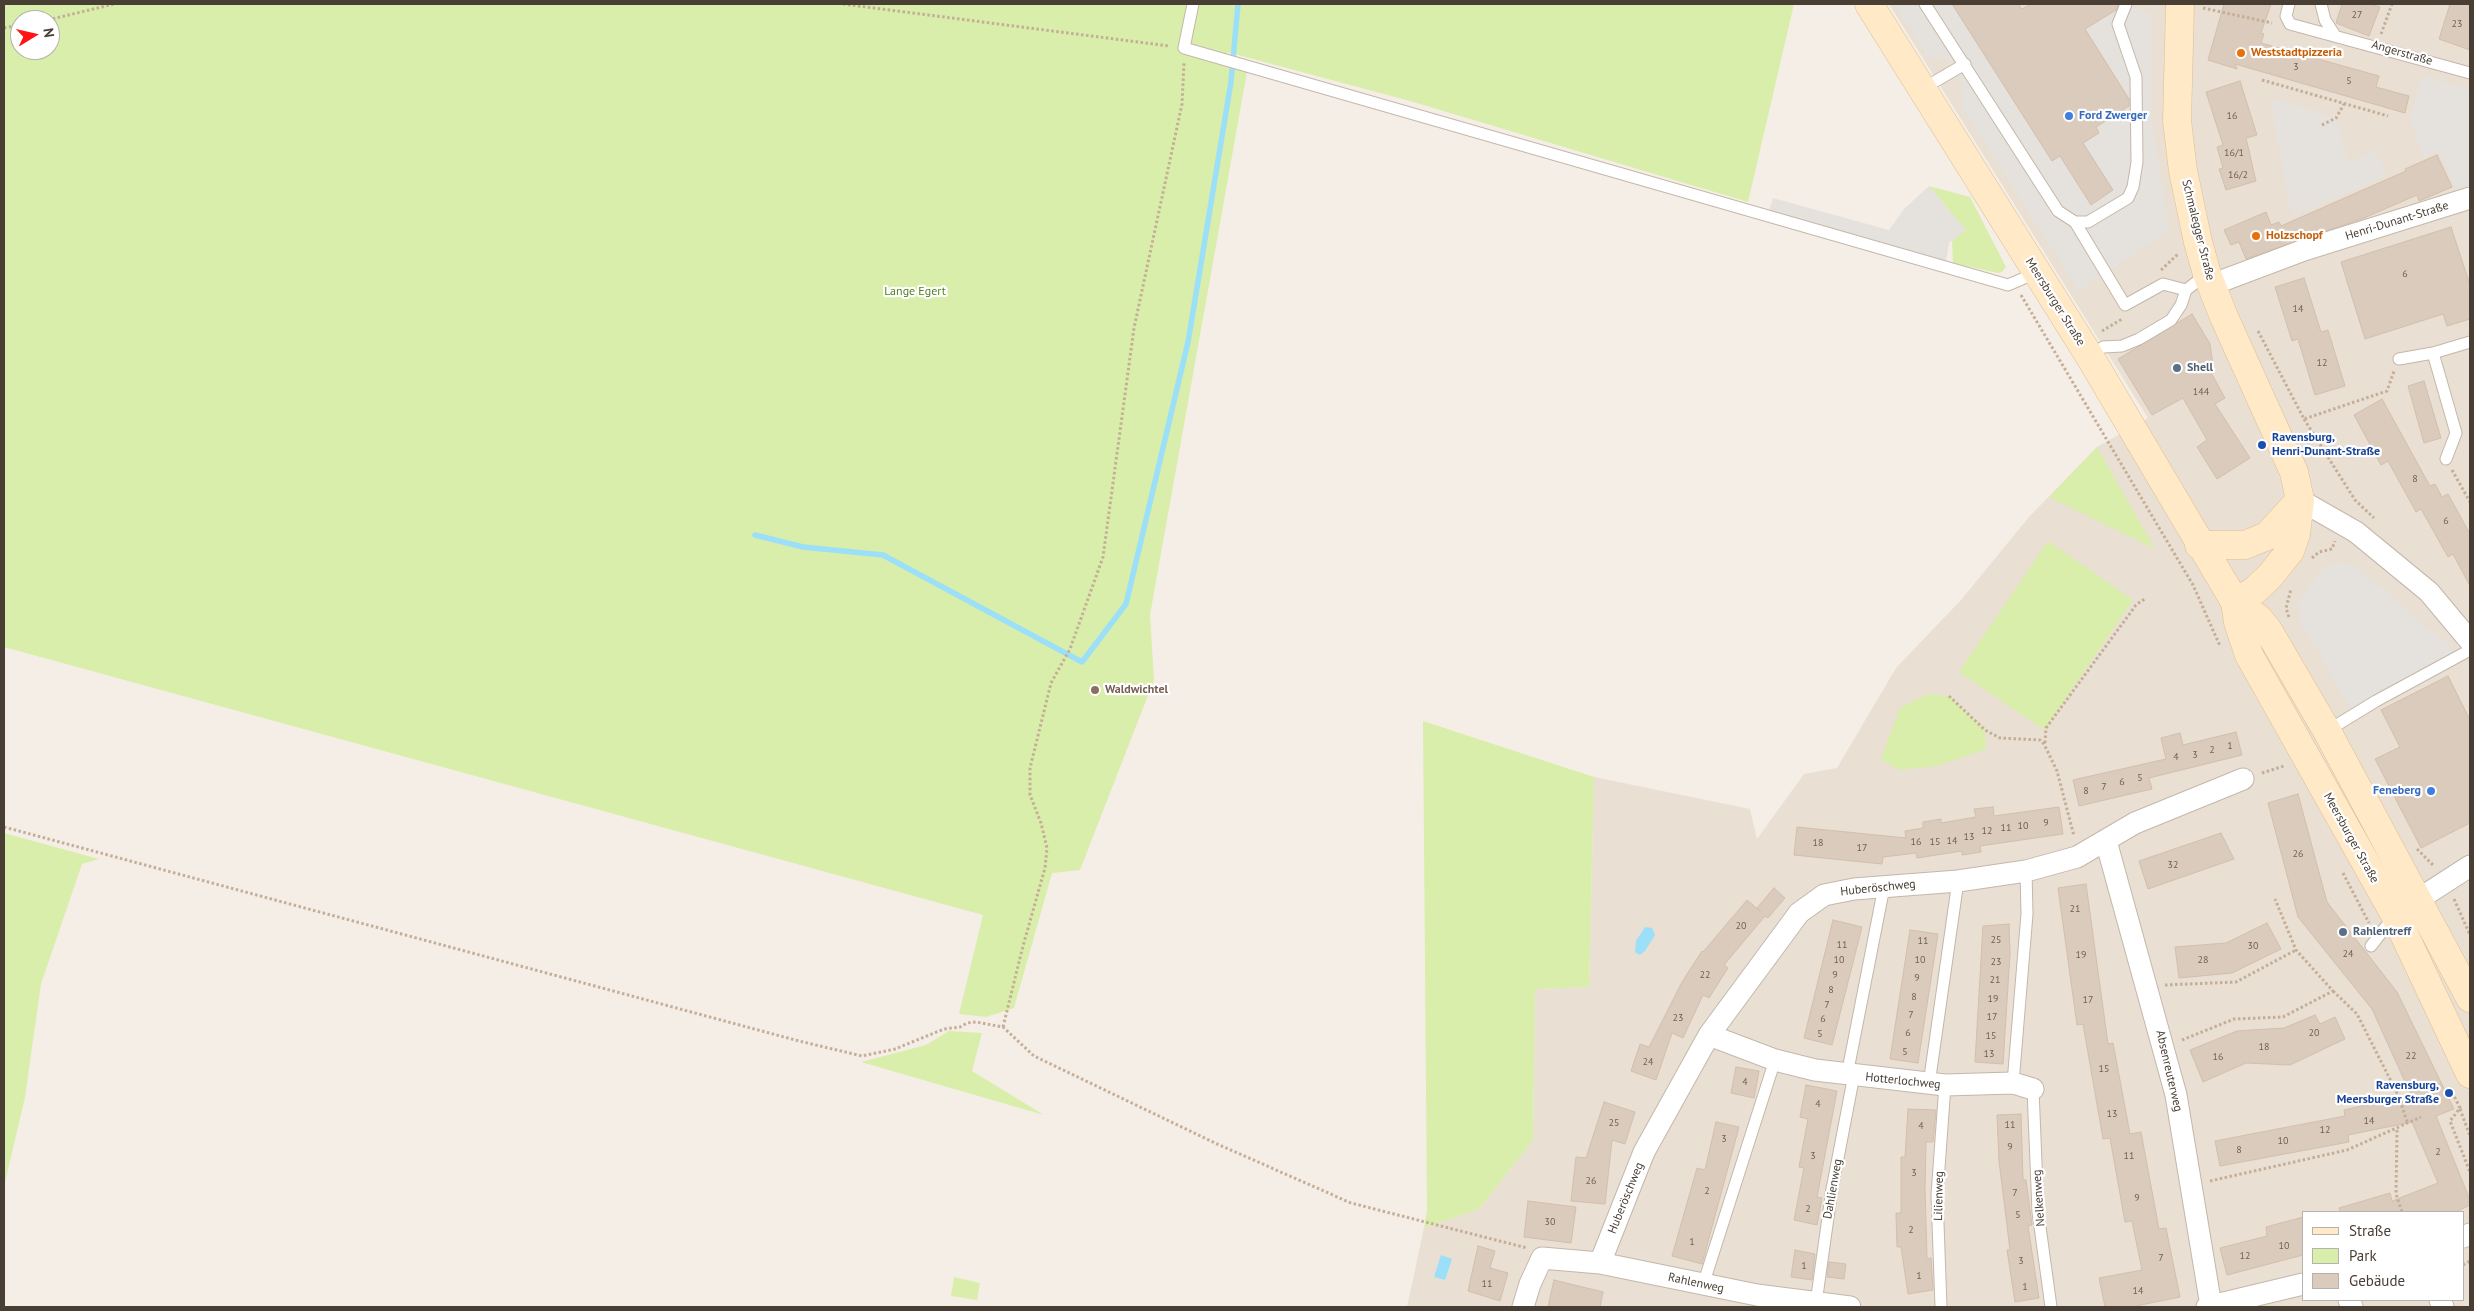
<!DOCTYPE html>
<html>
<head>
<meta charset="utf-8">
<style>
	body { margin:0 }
	#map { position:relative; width:2474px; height:1311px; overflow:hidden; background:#f5eee6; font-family:"PT Sans",sans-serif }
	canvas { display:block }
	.frame { position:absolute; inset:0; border:5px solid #483e34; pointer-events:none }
	.legend { position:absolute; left:2302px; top:1211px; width:162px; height:90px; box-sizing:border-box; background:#fff; border:1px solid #b6b2ae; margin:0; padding:6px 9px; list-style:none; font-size:15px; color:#483e34 }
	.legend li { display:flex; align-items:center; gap:10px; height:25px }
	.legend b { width:25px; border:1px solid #b6b2ae }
	.north { position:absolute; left:10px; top:10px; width:50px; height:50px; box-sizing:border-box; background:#fff; border:1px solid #b6b2ae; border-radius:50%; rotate:81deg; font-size:14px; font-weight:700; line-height:20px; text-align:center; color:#483e34 }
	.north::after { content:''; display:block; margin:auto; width:18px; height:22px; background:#ff1413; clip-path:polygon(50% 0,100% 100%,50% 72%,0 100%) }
</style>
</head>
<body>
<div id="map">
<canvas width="2474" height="1311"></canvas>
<div class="frame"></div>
<ul class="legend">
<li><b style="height:6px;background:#ffe9c6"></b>Straße</li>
<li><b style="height:14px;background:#d9eeaa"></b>Park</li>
<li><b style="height:14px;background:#dbcbbd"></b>Gebäude</li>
</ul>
<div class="north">N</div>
</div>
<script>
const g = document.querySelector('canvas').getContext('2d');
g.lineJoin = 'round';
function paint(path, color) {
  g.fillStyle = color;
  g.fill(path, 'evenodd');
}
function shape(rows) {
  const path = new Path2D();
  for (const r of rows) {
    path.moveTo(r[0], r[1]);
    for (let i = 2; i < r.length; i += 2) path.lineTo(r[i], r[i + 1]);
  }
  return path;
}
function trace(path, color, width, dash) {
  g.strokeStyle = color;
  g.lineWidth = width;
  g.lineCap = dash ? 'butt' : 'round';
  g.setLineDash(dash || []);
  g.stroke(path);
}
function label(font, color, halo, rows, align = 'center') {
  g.font = font + ' "PT Sans",sans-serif';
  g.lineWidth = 4.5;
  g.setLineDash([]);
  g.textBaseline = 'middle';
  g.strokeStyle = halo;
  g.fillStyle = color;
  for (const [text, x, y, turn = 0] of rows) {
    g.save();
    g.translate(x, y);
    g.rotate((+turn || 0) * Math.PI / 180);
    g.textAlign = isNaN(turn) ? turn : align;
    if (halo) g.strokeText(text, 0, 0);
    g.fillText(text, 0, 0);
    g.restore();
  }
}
paint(shape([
	[1889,4,2470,4,2470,1307,1407,1307,1424,1228,1479,1209,1533,1140,1535,989,1589,987,1594,777,1750,809,1757,839,1804,774,1837,768,1896,668,1961,600,2029,517,2097,447,2148,418],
	[2303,1212,2463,1212,2463,1300,2303,1300]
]), '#e9dfd3');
paint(shape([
	[4,4,1794,4,1748,202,1410,101,1227,52,1247,72,1150,615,1154,680,1080,870,1052,873,1014,1008,986,1017,959,1014,983,915,4,647],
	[20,20,50,20,50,50,20,50],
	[1929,186,1970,197,2006,267,2002,272,1998,273,1953,263,1952,240,1965,230],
	[2097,447,2155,549,2049,497],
	[2048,541,2133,600,2044,730,1959,672],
	[1928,694,1949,696,1985,730,1986,749,1937,766,1899,770,1881,759,1900,708],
	[1423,721,1594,777,1589,987,1535,989,1533,1140,1479,1209,1424,1228,1427,1211],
	[4,833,99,859,82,864,41,984,25,1097,4,1187],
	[949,1031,982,1033,972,1071,1044,1115,861,1062,926,1045],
	[954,1277,980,1283,977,1300,951,1296]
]), '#d9eeaa');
paint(shape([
	[1894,4,1952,4,2052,161,2060,156,2091,204,2113,190,2083,143,2099,133,2096,127,2132,104,2085,29,2111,13,2106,4,2127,4,2152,15,2152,122,2169,231,2079,291,1962,108,1962,83,1947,59,1929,58],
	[2422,76,2470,90,2470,188,2458,193,2439,151,2423,158,2410,120],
	[2270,98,2336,118,2349,163,2376,151,2387,176,2292,216],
	[1929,186,1966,230,1949,243,1945,267,1767,217,1773,198,1889,230,1904,209],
	[2340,562,2362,571,2465,660,2357,719,2303,626,2298,603,2322,569]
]), '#e5e2de');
paint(shape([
	[1645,927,1652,928,1655,935,1645,951,1640,955,1635,952,1636,941],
	[1441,1255,1452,1259,1445,1280,1434,1277]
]), '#9be0f8');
trace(shape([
	[755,535,803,547,883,555,1082,662,1126,604,1188,342,1231,82,1238,4]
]), '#9be0f8', 5.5);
const building = shape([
	[1952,4,2018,4,2022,9,2031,4,2118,4,2116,10,2085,29,2129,99,2129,106,2096,127,2099,133,2083,143,2113,190,2091,205,2060,156,2052,161,1952,4],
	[2224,4,2271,4,2261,33,2264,34,2261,43,2379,76,2376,87,2409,96,2405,113,2235,64,2237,69,2208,60,2224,4],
	[2342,4,2370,4,2380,7,2369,36,2336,23,2342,4],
	[2450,4,2470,4,2470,50,2439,39,2450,4],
	[2240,81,2257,135,2246,138,2256,181,2226,190,2219,169,2223,168,2217,147,2223,145,2206,92,2240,81],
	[2437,155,2452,187,2424,199,2419,201,2417,195,2364,218,2246,259,2239,242,2231,245,2224,230,2266,212,2271,225,2279,222,2281,226,2406,171,2405,169,2437,155],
	[2451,227,2470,285,2470,319,2447,326,2443,314,2365,339,2341,262,2451,227],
	[2304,278,2321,332,2328,330,2345,386,2315,395,2298,339,2292,341,2275,287,2304,278],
	[2192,314,2210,344,2213,365,2208,367,2225,398,2215,404,2250,458,2217,479,2197,447,2207,440,2183,398,2152,415,2118,359,2192,314],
	[2424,381,2441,438,2424,443,2408,386,2424,381],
	[2382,399,2430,486,2435,484,2442,497,2448,494,2470,534,2470,586,2453,554,2448,557,2421,509,2416,512,2388,461,2381,465,2354,415,2382,399],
	[2448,676,2470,720,2470,823,2421,848,2375,759,2400,747,2381,710,2448,676],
	[2236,732,2242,755,2149,778,2152,789,2079,806,2073,780,2166,759,2161,738,2180,733,2183,745,2236,732],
	[2298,794,2327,902,2397,992,2454,1109,2436,1116,2470,1200,2470,1205,2456,1212,2340,1212,2339,1208,2390,1193,2392,1201,2438,1183,2412,1122,2348,1135,2349,1142,2220,1166,2215,1141,2345,1116,2344,1110,2411,1095,2372,1009,2298,917,2268,803,2298,794],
	[1993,807,1994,816,2059,807,2063,834,1980,846,1981,852,1962,855,1962,851,1917,858,1916,853,1883,857,1882,864,1794,855,1797,827,1906,838,1905,831,1923,828,1923,822,1941,819,1941,823,1976,817,1974,809,1993,807],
	[2221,833,2234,859,2148,889,2139,861,2221,833],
	[2086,884,2108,1044,2113,1043,2130,1134,2141,1132,2159,1229,2166,1228,2180,1297,2131,1307,2105,1307,2099,1278,2142,1270,2132,1221,2125,1222,2110,1138,2103,1139,2083,1024,2077,1025,2058,888,2086,884],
	[1774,888,1785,898,1768,918,1765,916,1724,965,1728,968,1709,998,1703,995,1683,1038,1672,1033,1656,1080,1631,1071,1640,1044,1649,1047,1682,982,1702,951,1703,952,1747,900,1761,912,1757,908,1774,888],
	[1833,920,1862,927,1832,1045,1804,1038,1833,920],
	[2267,923,2281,949,2232,973,2179,978,2175,947,2226,943,2267,923],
	[2009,924,2010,954,2003,1064,1975,1062,1983,926,2009,924],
	[1910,930,1938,934,1918,1063,1890,1059,1910,930],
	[2315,1015,2320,1024,2335,1017,2345,1039,2290,1065,2246,1063,2203,1082,2190,1050,2237,1031,2284,1028,2315,1015],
	[1736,1067,1759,1071,1754,1098,1731,1093,1736,1067],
	[1806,1085,1837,1091,1817,1197,1822,1198,1817,1225,1794,1220,1804,1168,1799,1167,1808,1119,1800,1117,1806,1085],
	[1604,1102,1635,1112,1625,1144,1612,1140,1605,1204,1571,1201,1576,1157,1586,1158,1604,1102],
	[1908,1109,1936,1110,1933,1142,1926,1142,1925,1189,1927,1259,1931,1258,1933,1290,1908,1294,1901,1247,1897,1247,1896,1213,1901,1213,1901,1157,1905,1157,1908,1109],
	[2021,1114,2023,1180,2026,1180,2032,1225,2028,1226,2039,1298,2015,1302,2007,1250,2010,1250,1999,1161,1997,1115,2021,1114],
	[1716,1122,1739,1127,1702,1264,1672,1256,1697,1168,1705,1170,1716,1122],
	[1528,1201,1576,1207,1571,1243,1524,1237,1528,1201],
	[2303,1217,2303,1255,2227,1275,2220,1248,2267,1236,2266,1227,2303,1217],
	[1478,1246,1495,1251,1490,1268,1508,1273,1500,1301,1468,1291,1478,1246],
	[1795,1250,1815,1254,1812,1280,1791,1277,1795,1250],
	[1829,1262,1846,1264,1844,1279,1827,1277,1829,1262],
	[1554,1280,1603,1292,1600,1307,1548,1307,1554,1280]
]);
paint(building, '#dbcbbd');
trace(building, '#d3bfac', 1);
const lane = shape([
	[1193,4,1184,48,2008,285,2036,273],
	[1925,4,2058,211,2075,222,2088,222,2128,198,2133,187,2137,162,2136,77,2118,24,2126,4],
	[2289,4,2286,16,2290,24,2470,73],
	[2321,4,2325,20,2334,34],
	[1922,89,1965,64],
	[2075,222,2125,305,2163,284,2186,290],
	[2433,353,2456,433,2446,459],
	[2090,357,2103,347,2122,346,2139,339,2171,320,2181,305,2186,290,2207,274],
	[2399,359,2433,353,2470,342],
	[2327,731,2376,701,2470,650],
	[2371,946,2395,915],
	[1847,1075,1884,887],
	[2013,1083,2027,914,2026,871],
	[1929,1084,1958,881],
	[2033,1089,2038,1212,2051,1307],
	[1703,1285,1775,1060],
	[1816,1303,1832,1189,1854,1075],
	[1941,1307,1937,1195,1945,1085]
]);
const street = shape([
	[2211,285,2304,250,2470,198],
	[2300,500,2356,532,2429,592,2470,641],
	[2106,841,2176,1095,2211,1306],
	[2405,908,2470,866],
	[1709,1035,1775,1060,1815,1070,1945,1085,2013,1083,2033,1089],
	[2463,1237,2470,1234],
	[1600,1263,1644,1152,1709,1035,1799,913,1824,895,1854,889,1958,881,2026,871,2077,857,2135,823,2243,779],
	[2349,1300,2352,1307],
	[2440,1300,2443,1307],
	[1523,1307,1530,1284,1542,1258,1600,1263,1757,1295,1850,1307],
	[2207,1307,2303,1284]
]);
const secondary = shape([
	[1869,4,2090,357,2235,602,2258,618,2268,630,2327,731,2470,998],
	[2180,4,2177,121,2183,171,2198,242,2207,274,2224,317,2294,472,2300,500,2296,534,2290,551,2270,576,2254,591,2235,602],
	[2199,545,2245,545,2267,536,2300,500],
	[2235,602,2238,622,2249,655,2395,915,2470,1074]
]);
trace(lane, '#c4b7aa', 13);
trace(street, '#c4b7aa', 23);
trace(secondary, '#ddbf92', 29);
trace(shape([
	[843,4,1169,46],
	[2203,8,2272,23],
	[48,20,114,4],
	[4,28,20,25],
	[2381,34,2392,4],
	[2262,80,2388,116],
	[2322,125,2336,118,2344,104],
	[2161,270,2178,254],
	[2021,295,2193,585,2220,646],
	[2102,331,2122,319],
	[2258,331,2304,419,2387,391,2394,371],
	[2304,419,2355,500,2374,518],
	[2452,470,2470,502],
	[2312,558,2319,552,2332,549,2335,541],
	[2289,617,2286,608,2291,589],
	[1949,696,1985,730,2000,738,2040,740,2044,744,2057,771,2074,836],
	[2045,743,2046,728,2136,605,2146,598],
	[2262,773,2284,766],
	[4,827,799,1041,862,1056,895,1049,944,1029,960,1027,967,1023,976,1022,1003,1027,1034,1056,1215,1143,1351,1203,1527,1248],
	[2417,849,2434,866],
	[2343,873,2369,923],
	[2454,899,2470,935],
	[2165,985,2236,982,2296,950],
	[2333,991,2357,1014,2398,1095,2408,1124],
	[1003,1027,1023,946,1045,868,1047,848,1041,823,1030,795,1030,768,1051,683,1070,649,1103,557,1134,328,1182,104,1184,62],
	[2182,1040,2234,1019,2283,1017,2333,991,2296,950,2275,899],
	[2450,1088,2460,1108,2450,1121,2470,1172],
	[2460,1109,2470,1136],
	[2397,1130,2396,1194,2402,1212],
	[2210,1181,2347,1150,2421,1117],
	[2463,1265,2470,1261]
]), '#c5ae97', 3, [2.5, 2.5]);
trace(lane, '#fff', 11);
trace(street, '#fff', 21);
trace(secondary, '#ffe9c6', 28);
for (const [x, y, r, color] of [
	[2241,53,5,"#e8710a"],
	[2069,116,5,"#3f7fe0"],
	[2256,236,5,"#e8710a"],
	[2177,368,5,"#5c6f8a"],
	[2262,445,5,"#1a4fb4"],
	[1095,690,5,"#8d6e63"],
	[2431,791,5,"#3f7fe0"],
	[2343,932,5,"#5c6f8a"],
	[2449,1093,5,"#1a4fb4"]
]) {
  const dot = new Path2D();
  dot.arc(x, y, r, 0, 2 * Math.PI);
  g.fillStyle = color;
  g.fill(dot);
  trace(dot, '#fff', 2);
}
label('10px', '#6d6156', null, [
	["27",2357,15],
	["23",2457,24],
	["3",2296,67],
	["5",2349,81],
	["16",2232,116],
	["16/1",2234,153],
	["16/2",2238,175],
	["6",2405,274],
	["14",2298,309],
	["12",2322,363],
	["144",2201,392],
	["8",2415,479],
	["6",2446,521],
	["1",2230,746],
	["2",2212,750],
	["3",2195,755],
	["4",2176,757],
	["5",2140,778],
	["6",2122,782],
	["7",2104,787],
	["8",2086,791],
	["9",2046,823],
	["10",2023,826],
	["11",2006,828],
	["12",1987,831],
	["13",1969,837],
	["14",1952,841],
	["16",1916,842],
	["15",1935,842],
	["18",1818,843],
	["17",1862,848],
	["26",2298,854],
	["32",2173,865],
	["21",2075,909],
	["20",1741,926],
	["25",1996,940],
	["11",1923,941],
	["11",1842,945],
	["30",2253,946],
	["24",2348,954],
	["19",2081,955],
	["10",1839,960],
	["10",1920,960],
	["28",2203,960],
	["23",1996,962],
	["22",1705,975],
	["9",1835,975],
	["9",1917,978],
	["21",1995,980],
	["8",1831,990],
	["8",1914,997],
	["19",1993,999],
	["17",2088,1000],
	["7",1827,1005],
	["7",1911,1015],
	["17",1992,1017],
	["23",1678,1018],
	["6",1823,1019],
	["6",1908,1033],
	["20",2314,1033],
	["5",1820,1034],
	["15",1991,1036],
	["18",2264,1047],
	["5",1905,1052],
	["13",1989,1054],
	["22",2411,1056],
	["16",2218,1057],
	["24",1648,1062],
	["15",2104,1069],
	["4",1745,1082],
	["4",1818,1104],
	["13",2112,1114],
	["14",2369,1121],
	["25",1614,1123],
	["11",2010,1125],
	["4",1921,1126],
	["12",2325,1130],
	["3",1724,1139],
	["10",2283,1141],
	["9",2010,1147],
	["8",2239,1150],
	["2",2438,1152],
	["3",1813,1156],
	["11",2129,1156],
	["3",1914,1173],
	["26",1591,1181],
	["2",1707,1191],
	["7",2015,1193],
	["9",2137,1198],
	["2",1808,1209],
	["5",2018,1215],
	["30",1550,1222],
	["2",1911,1230],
	["1",1692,1242],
	["10",2284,1246],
	["12",2245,1256],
	["7",2161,1258],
	["3",2021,1261],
	["1",1804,1266],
	["1",1919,1276],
	["11",1487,1284],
	["1",2025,1287],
	["14",2138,1291]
]);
label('bold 12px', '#c56008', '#fff', [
	["Weststadtpizzeria",2251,53],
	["Holzschopf",2266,236]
], 'left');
label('12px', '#483e34', '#fff', [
	["Angerstraße",2402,53,16],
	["Henri-Dunant-Straße",2397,221,-17],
	["Schmalegger Straße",2198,230,76],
	["Meersburger Straße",2055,302,58],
	["Meersburger Straße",2351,838,61],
	["Huberöschweg",1878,888,-6],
	["Absenreuterweg",2169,1071,77],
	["Hotterlochweg",1903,1081,6],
	["Dahlienweg",1833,1189,-80],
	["Lilienweg",1939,1196,-89],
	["Huberöschweg",1626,1198,-68],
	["Nelkenweg",2039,1198,-94],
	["Rahlenweg",1696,1283,12]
]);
label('bold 12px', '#366cbe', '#fff', [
	["Ford Zwerger",2079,116],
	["Feneberg",2421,791,"right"]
], 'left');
label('12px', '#538121', '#fff', [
	["Lange Egert",915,292]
]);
label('bold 12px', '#4e5e75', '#fff', [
	["Shell",2187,368],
	["Rahlentreff",2353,932]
], 'left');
label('bold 12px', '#164399', '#fff', [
	["Ravensburg,",2272,438],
	["Henri-Dunant-Straße",2272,452],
	["Ravensburg,",2439,1086,"right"],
	["Meersburger Straße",2439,1100,"right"]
], 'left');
label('bold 12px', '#785e54', '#fff', [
	["Waldwichtel",1105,690]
], 'left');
</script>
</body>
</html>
